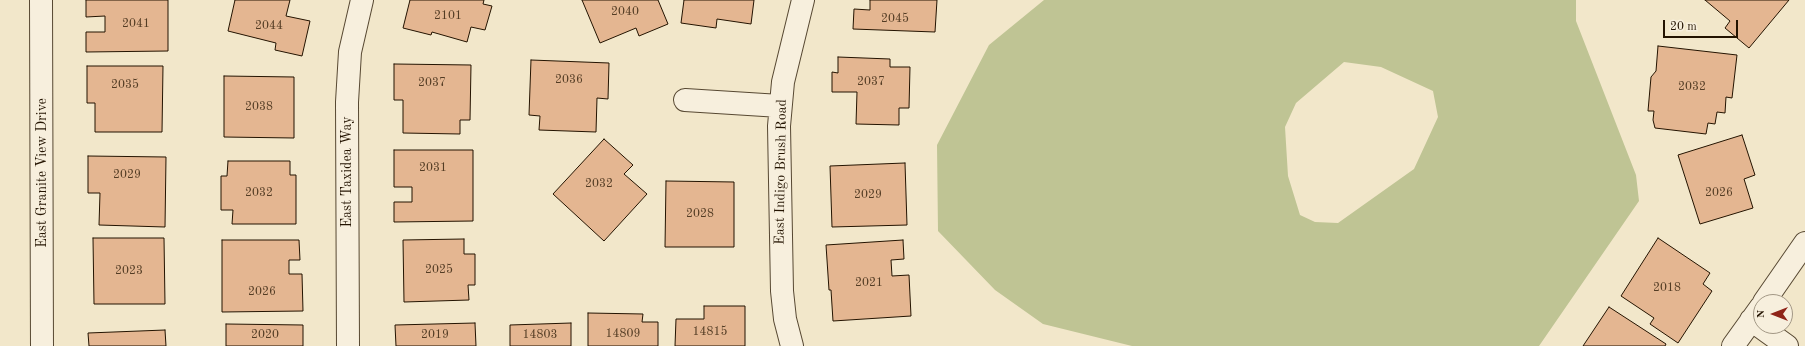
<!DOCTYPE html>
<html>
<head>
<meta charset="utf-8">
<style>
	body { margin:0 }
	#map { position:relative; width:1805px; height:346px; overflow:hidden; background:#f2e7ca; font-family:"Old Standard TT",serif }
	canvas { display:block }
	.north { position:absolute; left:1753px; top:294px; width:40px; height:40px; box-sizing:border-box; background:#f7efdd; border:1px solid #a29785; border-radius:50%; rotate:270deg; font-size:11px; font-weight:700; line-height:16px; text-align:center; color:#231300 }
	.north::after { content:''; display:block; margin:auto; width:14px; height:18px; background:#8f2418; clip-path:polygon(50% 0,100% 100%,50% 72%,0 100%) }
	.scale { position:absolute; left:1663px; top:20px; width:75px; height:18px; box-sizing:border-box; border:2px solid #231300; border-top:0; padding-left:5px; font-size:12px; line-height:14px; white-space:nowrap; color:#231300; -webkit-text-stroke:3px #f7efdd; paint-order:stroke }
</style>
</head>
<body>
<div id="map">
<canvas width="1805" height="346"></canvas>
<div class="north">N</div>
<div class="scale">20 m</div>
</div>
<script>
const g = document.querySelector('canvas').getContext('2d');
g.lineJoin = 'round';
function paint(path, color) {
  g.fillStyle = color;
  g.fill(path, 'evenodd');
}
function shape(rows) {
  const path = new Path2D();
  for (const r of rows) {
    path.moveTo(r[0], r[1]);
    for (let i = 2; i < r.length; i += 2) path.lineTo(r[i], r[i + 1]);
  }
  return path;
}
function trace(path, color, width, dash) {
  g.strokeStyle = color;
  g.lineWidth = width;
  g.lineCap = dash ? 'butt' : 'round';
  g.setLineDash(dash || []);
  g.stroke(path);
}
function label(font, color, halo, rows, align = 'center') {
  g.font = font + ' "Old Standard TT",serif';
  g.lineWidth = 3;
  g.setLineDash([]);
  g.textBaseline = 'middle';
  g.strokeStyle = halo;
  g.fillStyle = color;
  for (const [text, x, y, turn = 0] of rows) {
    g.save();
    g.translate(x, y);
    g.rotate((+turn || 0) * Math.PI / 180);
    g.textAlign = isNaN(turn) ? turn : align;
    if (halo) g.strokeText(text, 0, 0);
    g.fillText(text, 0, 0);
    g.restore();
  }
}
paint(shape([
	[1044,0,1576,0,1576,21,1636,175,1639,201,1539,346,1132,346,1043,324,995,290,938,231,937,145,989,45],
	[1344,62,1381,67,1433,91,1438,117,1414,169,1338,223,1315,222,1300,215,1288,176,1285,127,1296,103]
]), '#bfc494');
const building = shape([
	[86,0,168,0,168,51,86,52,86,32,105,32,105,16,86,17,86,0],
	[235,0,290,0,286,16,310,21,302,56,275,50,276,43,228,31,235,0],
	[410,0,484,0,483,4,492,6,485,30,471,27,467,42,432,32,431,35,403,28,410,0],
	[582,0,658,0,668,24,639,36,636,28,600,43,582,0],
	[684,0,754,0,751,24,717,19,716,28,681,23,684,0],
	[870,0,937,0,935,32,853,29,854,9,870,10,870,0],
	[1705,0,1789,0,1749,48,1725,28,1730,21,1705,0],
	[1658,46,1737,55,1732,98,1726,97,1725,113,1717,112,1715,124,1708,123,1706,134,1655,128,1653,120,1654,111,1648,111,1651,77,1656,71,1658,46],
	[838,57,890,59,890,67,910,67,909,108,899,108,899,125,856,124,857,92,832,92,832,72,838,73,838,57],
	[531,60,609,63,608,99,597,98,596,132,539,130,540,116,529,115,531,60],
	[394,64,471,65,470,120,460,120,460,134,403,133,403,100,394,100,394,64],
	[87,66,163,66,162,132,95,132,95,103,87,103,87,66],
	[224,76,294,77,294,138,224,137,224,76],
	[1742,135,1755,175,1744,179,1753,208,1700,224,1678,155,1742,135],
	[604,139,633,165,624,174,647,194,604,241,553,194,604,139],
	[394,150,473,150,473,221,394,222,394,202,412,202,412,187,394,187,394,150],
	[88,156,166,157,165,227,99,225,100,193,88,193,88,156],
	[228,161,290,161,290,175,296,175,296,224,232,224,233,210,221,210,221,176,227,176,228,161],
	[905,163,907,225,832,227,830,166,905,163],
	[666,181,734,182,734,247,665,247,666,181],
	[93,238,164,238,165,304,94,304,93,238],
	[1658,238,1710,273,1703,284,1712,291,1678,343,1650,324,1654,318,1621,296,1658,238],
	[464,239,464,254,475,254,475,285,468,285,469,300,404,302,403,240,464,239],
	[222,240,299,240,300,260,289,260,289,274,302,274,303,311,222,312,222,240],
	[903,240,904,259,891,260,892,276,909,275,911,316,833,321,831,290,829,290,826,245,903,240],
	[704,306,745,306,745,346,675,346,676,319,704,319,704,306],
	[1609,307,1666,344,1665,346,1583,346,1609,307],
	[588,313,643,314,642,322,658,322,658,346,588,346,588,313],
	[475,323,476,346,396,346,395,325,475,323],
	[571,323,571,346,510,346,510,325,571,323],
	[226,324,303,325,303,346,226,346,226,324],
	[165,330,166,346,89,346,88,333,165,330]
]);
paint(building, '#e4b691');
trace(building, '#231300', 1);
const minor = shape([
	[41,0,42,346],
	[685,100,780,106],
	[1764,302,1805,243],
	[1751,320,1787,346],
	[348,346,347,102,350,52,362,0],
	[792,346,785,319,782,291,779,126,783,82,803,0],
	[1733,346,1761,307]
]);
trace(minor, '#574832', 24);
trace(minor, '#f7efdd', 22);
label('12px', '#533c24', null, [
	["2040",625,12],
	["2101",448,16],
	["2045",895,19],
	["2041",136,24],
	["2044",269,26],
	["2036",569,80],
	["2037",871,82],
	["2037",432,83],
	["2035",125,85],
	["2032",1692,87],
	["2038",259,107],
	["2031",433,168],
	["2029",127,175],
	["2032",599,184],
	["2032",259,193],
	["2026",1719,193],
	["2029",868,195],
	["2028",700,214],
	["2025",439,270],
	["2023",129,271],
	["2021",869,283],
	["2018",1667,288],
	["2026",262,292],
	["14815",710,332],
	["14809",623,334],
	["2020",265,335],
	["2019",435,335],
	["14803",540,335]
]);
label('14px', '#231300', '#f7efdd', [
	["East Taxidea Way",347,172,-90],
	["East Indigo Brush Road",781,172,-89],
	["East Granite View Drive",42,173,-90]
]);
</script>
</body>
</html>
